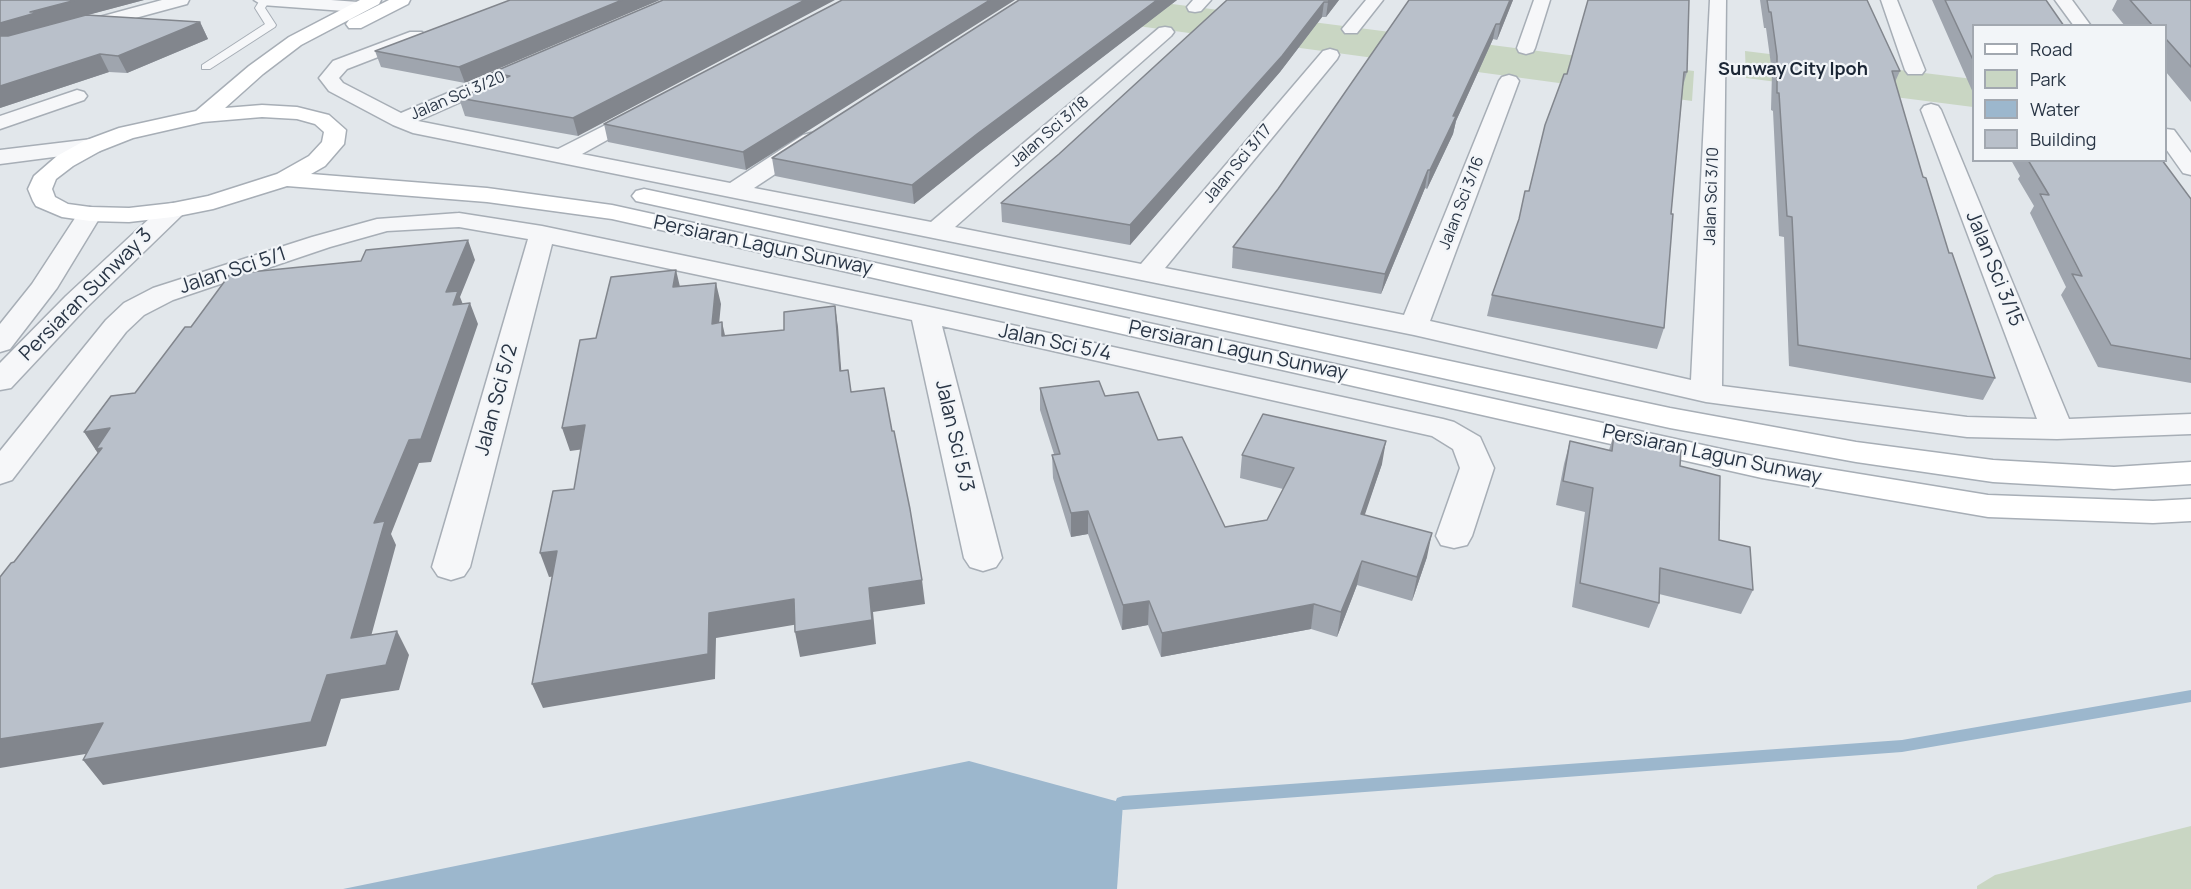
<!DOCTYPE html>
<html>
<head>
<meta charset="utf-8">
<style>
	body { margin:0 }
	#map { position:relative; width:2191px; height:889px; overflow:hidden; background:#e2e7eb; font-family:Manrope,sans-serif }
	canvas { display:block }
	.legend { position:absolute; left:1972px; top:24px; width:195px; height:138px; box-sizing:border-box; background:#f2f5f8; border:2px solid #a2a8b0; margin:0; padding:8px 10px; list-style:none; font-size:18px; color:#293545 }
	.legend li { display:flex; align-items:center; gap:12px; height:30px }
	.legend b { width:30px; border:2px solid #a2a8b0 }
</style>
</head>
<body>
<div id="map">
<canvas width="2191" height="889"></canvas>
<ul class="legend">
<li><b style="height:8px;background:#fff"></b>Road</li>
<li><b style="height:16px;background:#c9d6c3"></b>Park</li>
<li><b style="height:16px;background:#9cb7cd"></b>Water</li>
<li><b style="height:16px;background:#b9c0ca"></b>Building</li>
</ul>
</div>
<script>
const g = document.querySelector('canvas').getContext('2d');
g.lineJoin = 'round';
function paint(path, color) {
  g.fillStyle = color;
  g.fill(path, 'evenodd');
}
function shape(rows) {
  const path = new Path2D();
  for (const r of rows) {
    path.moveTo(r[0], r[1]);
    for (let i = 2; i < r.length; i += 2) path.lineTo(r[i], r[i + 1]);
  }
  return path;
}
function trace(path, color, width, dash) {
  g.strokeStyle = color;
  g.lineWidth = width;
  g.lineCap = dash ? 'butt' : 'round';
  g.setLineDash(dash || []);
  g.stroke(path);
}
function label(font, color, halo, rows, align = 'center') {
  g.font = font + ' Manrope,sans-serif';
  g.lineWidth = 4.5;
  g.setLineDash([]);
  g.textBaseline = 'middle';
  g.strokeStyle = halo;
  g.fillStyle = color;
  for (const [text, x, y, turn = 0] of rows) {
    g.save();
    g.translate(x, y);
    g.rotate((+turn || 0) * Math.PI / 180);
    g.textAlign = isNaN(turn) ? turn : align;
    if (halo) g.strokeText(text, 0, 0);
    g.fillText(text, 0, 0);
    g.restore();
  }
}
paint(shape([
	[1141,0,1694,71,1692,101,1034,12],
	[1745,51,1973,79,1973,107,1746,78],
	[2191,826,2191,889,1977,889,1977,886,1995,875]
]), '#c9d6c3');
paint(shape([
	[969,761,1123,803,1117,889,343,889]
]), '#9cb7cd');
paint(shape([
	[2191,690,2191,702,1902,752,1123,810,1117,808,1115,803,1117,798,1123,796,1902,740,2191,690]
]), '#9cb7cd');
const service = shape([
	[260,0,270,0,265,8,276,25,275,27,210,69,202,69,202,65,265,24,255,8,260,0]
]);
const minor = shape([
	[162,0,189,0,187,4,76,34,70,33,67,29,70,25,162,0],
	[254,0,331,0,358,2,364,3,366,7,364,11,358,12,262,5,254,0],
	[1193,0,1211,0,1201,11,1195,12,1189,11,1187,7,1193,0],
	[1366,0,1383,0,1357,33,1345,33,1342,29,1366,0],
	[1534,0,1550,0,1535,48,1533,52,1526,54,1519,52,1517,48,1534,0],
	[1710,0,1726,0,1722,386,1967,417,2037,419,1921,110,1924,106,1931,104,1938,106,1941,110,2069,419,2191,414,2191,434,2057,439,1967,437,1706,402,1414,335,413,133,393,125,329,91,319,78,333,61,410,32,422,32,425,36,422,40,347,69,339,78,343,83,401,113,535,56,542,58,544,62,542,66,418,121,558,149,645,105,652,107,655,111,652,115,582,154,730,183,803,135,811,133,819,135,822,140,819,145,754,188,931,222,1159,28,1165,27,1171,28,1174,32,1171,36,955,227,1141,264,1323,51,1330,49,1337,51,1339,55,1337,59,1165,268,1404,315,1499,81,1502,77,1509,75,1516,77,1519,81,1430,321,1691,380,1710,0],
	[1881,0,1897,0,1925,70,1922,74,1908,74,1905,70,1881,0],
	[2055,0,2072,0,2091,26,2074,26,2055,0],
	[77,90,84,92,87,96,84,100,0,129,0,116,77,90],
	[2166,129,2174,130,2191,153,2191,175,2183,173,2166,149,2166,129],
	[92,139,100,141,103,146,100,151,0,164,0,150,92,139],
	[173,203,182,205,185,210,182,215,86,308,11,388,0,390,0,363,66,296,164,205,173,203],
	[90,207,99,209,102,214,57,288,10,349,0,352,0,324,32,284,81,209,90,207],
	[459,213,542,226,925,306,1443,419,1454,422,1480,437,1494,468,1472,536,1467,545,1454,548,1441,545,1436,536,1460,468,1453,449,1432,436,942,326,1002,558,996,567,983,571,970,567,964,558,912,320,552,244,470,567,464,576,451,580,438,576,432,567,528,239,459,227,387,231,330,247,173,300,144,315,126,332,12,480,0,484,0,451,106,320,124,303,153,288,312,237,377,219,459,213]
]);
const secondary = shape([
	[360,0,381,0,379,4,301,45,263,74,225,108,262,105,297,107,329,115,346,130,344,144,325,166,311,174,487,188,612,205,1762,458,1988,495,2153,501,2191,499,2191,521,2153,523,1988,517,1762,478,612,219,487,202,287,186,213,209,173,217,129,222,90,221,62,217,36,206,33,201,28,189,34,176,57,156,84,141,119,128,196,111,249,66,289,37,360,0],
	[262,117,297,119,315,124,324,132,322,142,309,156,277,174,208,196,173,203,129,208,90,207,68,204,55,197,52,189,56,179,73,166,100,151,133,138,203,122,262,117],
	[389,0,410,0,408,4,361,28,349,28,346,24,349,20,389,0],
	[644,189,1670,408,1856,442,1993,460,2114,467,2191,462,2191,484,2114,489,1993,482,1856,462,1670,428,636,201,632,196,636,191,644,189]
]);
trace(service, '#a7aeb6', 2);
trace(minor, '#a7aeb6', 3);
trace(secondary, '#a7aeb6', 3);
paint(service, '#f6f7f9');
paint(minor, '#f6f7f9');
paint(secondary, '#fff');
paint(shape([
	[0,0,144,0,87,15,200,22,208,39,127,73,109,72,0,108],
	[510,0,465,83,381,67,375,51],
	[663,0,578,136,465,116,459,98,494,83,491,73],
	[842,0,746,170,608,142,604,124],
	[1019,0,1177,0,978,153,914,204,775,176,772,158],
	[1227,0,1339,0,1326,17,1322,17,1280,72,1130,245,1002,222,1001,203,1059,154],
	[1409,0,1513,0,1497,40,1493,39,1456,121,1453,134,1427,189,1425,188,1381,294,1232,268,1233,247,1278,189],
	[1760,0,1867,0,1900,71,1895,82,1923,177,1949,253,1995,378,1983,400,1789,366,1784,237,1779,236,1773,111,1771,110,1772,72,1766,28,1764,28],
	[1932,0,2046,0,1974,26,1974,95],
	[2117,0,2191,0,2191,102,2166,72,2166,26,2125,26,2112,10],
	[1687,72,1683,86,1671,214,1664,328,1657,349,1487,316,1492,295,1529,191,1567,74],
	[2011,160,2162,160,2191,199,2191,383,2098,367,2061,295,2066,287,2030,213,2034,206,2018,179,2020,176],
	[1040,388,1105,396,1158,440,1225,527,1267,520,1283,489,1240,478,1242,455,1382,464,1364,515,1427,557,1412,601,1357,585,1337,637,1311,629,1161,657,1148,625,1122,630,1088,534,1071,537,1053,478,1052,455,1054,454,1040,410],
	[1614,434,1680,466,1719,540,1753,590,1741,614,1659,594,1659,603,1649,628,1572,607,1585,512,1556,505,1564,464,1570,441,1609,450]
]), '#9fa5ae');
paint(shape([
	[76,0,144,0,47,26,0,47,0,23,30,12],
	[622,0,660,0,465,83,459,67],
	[805,0,835,0,578,136,573,118],
	[990,0,1015,0,746,170,743,152],
	[1157,0,1177,0,978,153,914,204,912,185,977,134],
	[1330,0,1339,0,1326,17,1328,2],
	[1510,0,1513,0,1497,40,1500,24],
	[1324,2,1322,17,1280,72,1130,245,1130,225],
	[200,22,208,39,127,73,118,56],
	[1496,24,1493,39,1456,121,1453,134,1427,189,1430,170,1453,116],
	[100,54,109,72,0,108,0,86],
	[1428,170,1425,188,1381,294,1385,274],
	[468,240,475,260,460,297,466,312,461,326,446,292],
	[676,270,681,291,673,287],
	[716,283,721,304,717,345,712,324],
	[470,303,478,324,431,462,419,463,391,534,396,545,364,662,351,638,374,523,409,440],
	[835,306,838,327,843,393,840,371],
	[722,322,727,344,722,336],
	[585,425,592,448,570,451,562,428],
	[110,428,110,472,84,432],
	[1386,441,1382,464,1357,538,1361,514],
	[1088,511,1088,534,1071,537,1071,513],
	[1432,533,1427,557,1412,601,1417,577],
	[557,551,566,575,549,577,540,553],
	[1362,561,1357,585,1337,637,1341,612],
	[922,580,925,604,873,612,876,644,800,657,795,632,869,588],
	[794,599,799,624,716,638,715,679,543,708,532,684,709,613],
	[1149,601,1148,625,1122,630,1123,605],
	[1314,604,1311,629,1161,657,1162,633],
	[397,631,409,655,399,690,341,699,326,746,103,785,83,760,327,675],
	[103,723,122,748,0,768,0,739]
]), '#82868d');
const building = shape([
	[0,0,76,0,30,12,39,12,0,23,0,0],
	[510,0,622,0,459,67,375,51,510,0],
	[663,0,805,0,573,118,459,98,510,76,491,73,663,0],
	[842,0,990,0,743,152,604,124,842,0],
	[1019,0,1157,0,977,134,912,185,772,158,1019,0],
	[1227,0,1330,0,1328,2,1324,2,1282,56,1130,225,1001,203,1059,154,1227,0],
	[1409,0,1510,0,1500,24,1496,24,1453,116,1456,116,1430,170,1428,170,1385,274,1233,247,1278,189,1409,0],
	[1588,0,1689,0,1687,72,1684,72,1671,214,1673,214,1664,328,1492,295,1519,219,1525,191,1529,191,1545,125,1564,74,1567,74,1588,0],
	[1767,0,1867,0,1900,71,1892,71,1923,177,1926,178,1949,253,1952,253,1995,378,1798,345,1792,217,1787,216,1779,93,1777,93,1777,56,1771,12,1769,12,1767,0],
	[1945,0,2046,0,2064,26,1974,26,1974,62,1945,0],
	[2130,0,2191,0,2191,67,2166,39,2166,26,2153,26,2130,0],
	[86,15,200,22,118,56,100,54,0,86,0,36,8,36,86,15],
	[2028,160,2162,160,2191,199,2191,359,2111,345,2072,274,2082,276,2040,194,2049,195,2028,160],
	[468,240,446,292,458,291,453,305,470,303,421,439,409,440,374,523,385,521,351,638,397,631,386,665,327,675,311,722,83,760,103,723,0,739,0,577,11,563,14,562,102,448,96,449,110,428,84,432,111,396,135,393,185,327,191,327,230,274,361,261,366,250,468,240],
	[676,270,673,287,716,283,712,324,722,322,722,336,784,330,784,312,835,306,840,371,848,370,851,392,884,388,892,431,894,431,910,509,922,580,869,588,872,620,795,632,794,599,709,613,708,654,532,684,557,551,540,553,553,491,574,489,585,425,562,428,580,340,596,338,611,277,676,270],
	[1099,381,1105,396,1138,392,1158,440,1182,437,1225,527,1267,520,1294,468,1242,455,1263,414,1386,441,1361,514,1432,533,1417,577,1362,561,1341,612,1314,604,1162,633,1149,601,1123,605,1088,511,1071,513,1052,455,1060,454,1040,388,1099,381],
	[1614,434,1681,450,1680,466,1720,476,1719,540,1750,547,1753,590,1660,568,1659,603,1580,583,1593,488,1563,481,1570,441,1612,451,1614,434]
]);
paint(building, '#b9c0ca');
trace(building, '#82868d', 1.5);
label('16px', '#293545', '#f2f5f8', [
	["Jalan Sci 3/20",458,96,-23],
	["Jalan Sci 3/18",1050,132,-41],
	["Jalan Sci 3/17",1238,164,-50],
	["Jalan Sci 3/10",1712,196,-88],
	["Jalan Sci 3/16",1462,203,-69]
]);
label('bold 18px', '#1b2635', '#f2f5f8', [
	["Sunway City Ipoh",1793,70]
]);
label('20px', '#293545', '#f2f5f8', [
	["Persiaran Lagun Sunway",763,246,12],
	["Jalan Sci 3/15",1994,269,68],
	["Jalan Sci 5/1",233,271,-18],
	["Persiaran Sunway 3",86,295,-45],
	["Jalan Sci 5/4",1055,343,12],
	["Persiaran Lagun Sunway",1238,351,12],
	["Jalan Sci 5/2",497,400,-75],
	["Jalan Sci 5/3",954,436,77],
	["Persiaran Lagun Sunway",1712,455,12]
]);
</script>
</body>
</html>
